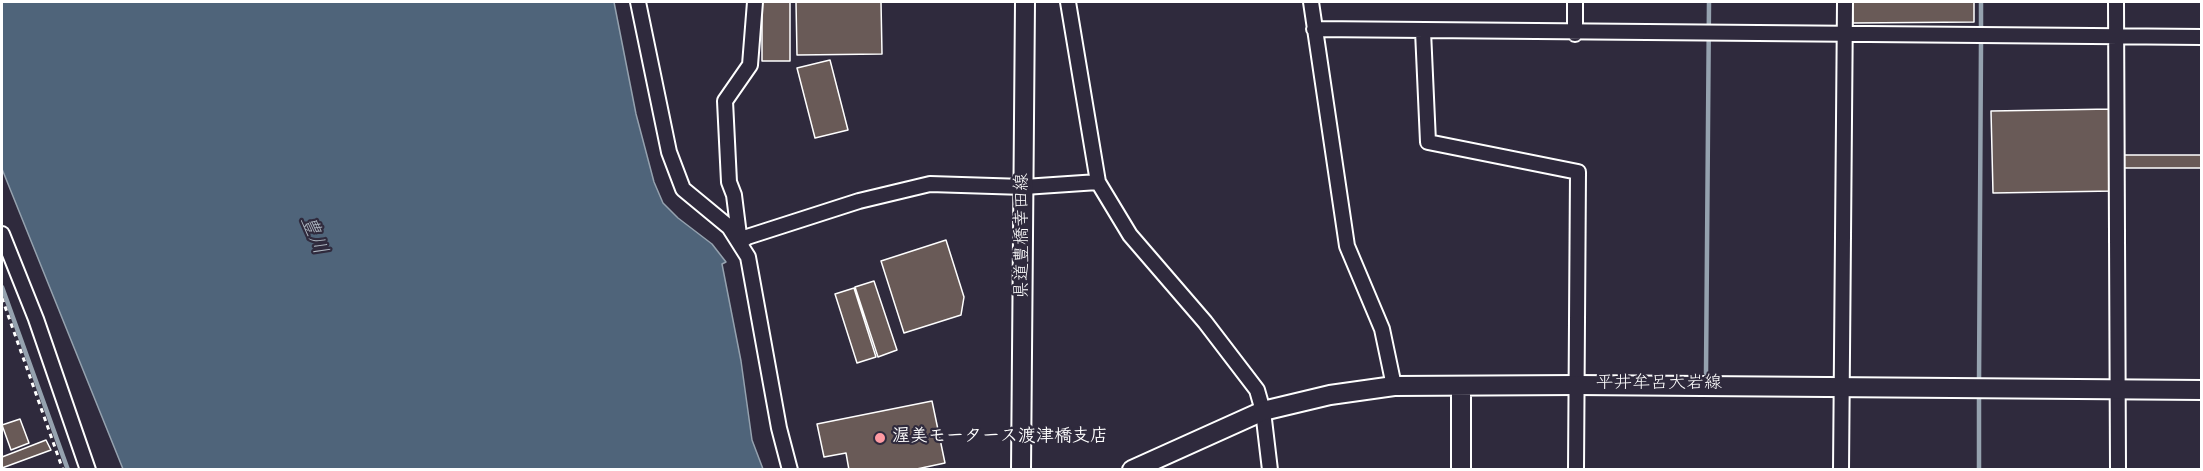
<!DOCTYPE html>
<html>
<head>
<meta charset="utf-8">
<style>
	body { margin:0 }
	#map { position:relative; width:2203px; height:471px; overflow:hidden; background:#2f2a3d; font-family:Kalam,sans-serif }
	canvas { display:block }
	.frame { position:absolute; inset:0; border:3px solid #fff; pointer-events:none }
</style>
</head>
<body>
<div id="map">
<canvas width="2203" height="471"></canvas>
<div class="frame"></div>
</div>
<script>
const g = document.querySelector('canvas').getContext('2d');
g.lineJoin = 'round';
function paint(path, color) {
  g.fillStyle = color;
  g.fill(path, 'evenodd');
}
function shape(rows) {
  const path = new Path2D();
  for (const r of rows) {
    path.moveTo(r[0], r[1]);
    for (let i = 2; i < r.length; i += 2) path.lineTo(r[i], r[i + 1]);
  }
  return path;
}
function trace(path, color, width, dash) {
  g.strokeStyle = color;
  g.lineWidth = width;
  g.lineCap = dash ? 'butt' : 'round';
  g.setLineDash(dash || []);
  g.stroke(path);
}
function label(font, color, halo, rows, align = 'center') {
  g.font = font + ' Kalam,"Klee One",sans-serif';
  g.lineWidth = 4.5;
  g.setLineDash([]);
  g.textBaseline = 'middle';
  g.strokeStyle = halo;
  g.fillStyle = color;
  for (const [text, x, y, turn = 0] of rows) {
    g.save();
    g.translate(x, y);
    g.rotate((+turn || 0) * Math.PI / 180);
    g.textAlign = isNaN(turn) ? turn : align;
    if (halo) g.strokeText(text, 0, 0);
    g.fillText(text, 0, 0);
    g.restore();
  }
}
const water = shape([
	[2,2,614,2,636,114,654,182,663,203,678,218,712,244,726,262,722,264,741,361,752,440,763,469,123,469,2,169,2,2]
]);
paint(water, '#4f647a');
trace(water, '#95a2af', 1.5);
trace(shape([
	[1981,29,1981,2],
	[2,287,68,470],
	[1706,373,1709,2],
	[1979,383,1981,43],
	[1979,470,1979,391]
]), '#95a2af', 4.5);
const building = shape([
	[762,2,790,2,790,61,762,61,762,2],
	[796,2,881,2,882,54,797,55,796,2],
	[1852,2,1974,2,1974,22,1853,23,1852,2],
	[830,60,848,130,815,138,797,68,830,60],
	[2112,109,2114,191,1993,193,1991,111,2112,109],
	[2123,155,2202,155,2202,168,2123,168,2123,155],
	[946,240,964,297,961,315,904,333,881,261,946,240],
	[874,281,897,350,878,357,855,287,874,281],
	[854,288,876,357,857,363,835,294,854,288],
	[932,401,945,463,912,470,849,470,846,453,824,457,817,424,932,401],
	[20,419,29,443,11,450,2,425,20,419],
	[46,440,51,450,2,468,2,457,46,440]
]);
paint(building, '#695a57');
trace(building, '#fff', 1.5);
const street = shape([
	[638,2,669,152,683,189,729,227,748,257,779,428,790,470],
	[755,2,750,65,725,101,729,182,734,195,740,243,747,237,859,201,930,184,1024,187,1098,182],
	[1068,2,1098,182,1130,235,1205,322,1257,390,1263,411,1270,470],
	[1311,2,1347,246,1382,329,1394,386],
	[2116,2,2118,470],
	[1314,29,2202,37],
	[1423,31,1428,142,1578,172,1576,470],
	[1575,34,1575,2],
	[2,234,36,319,88,470],
	[1841,470,1845,2]
]);
const secondary = shape([
	[1021,470,1025,2],
	[1132,470,1263,411,1330,395,1394,386,1577,385,2202,390],
	[1461,470,1461,387]
]);
trace(street, '#fff', 18);
trace(secondary, '#fff', 22);
trace(shape([
	[2,298,63,470]
]), '#fff', 3, [4.5, 4.5]);
trace(street, '#2f2a3d', 14);
trace(secondary, '#2f2a3d', 18);
for (const [x, y, r, color] of [
	[880,438,6,"#ff9aa2"]
]) {
  const dot = new Path2D();
  dot.arc(x, y, r, 0, 2 * Math.PI);
  g.fillStyle = color;
  g.fill(dot);
  trace(dot, '#2f2a3d', 2);
}
label('18px', '#fff', '#2f2a3d', [
	["県道豊橋幸田線",1024,236,-90],
	["平井牟呂大岩線",1659,385]
]);
label('bold 18px', '#fff', '#2f2a3d', [
	["渥美モータース渡津橋支店",892,438]
], 'left');
label('italic 20px', '#b0b9c3', '#2f2a3d', [
	["豊川",312,236,68]
]);
</script>
</body>
</html>
